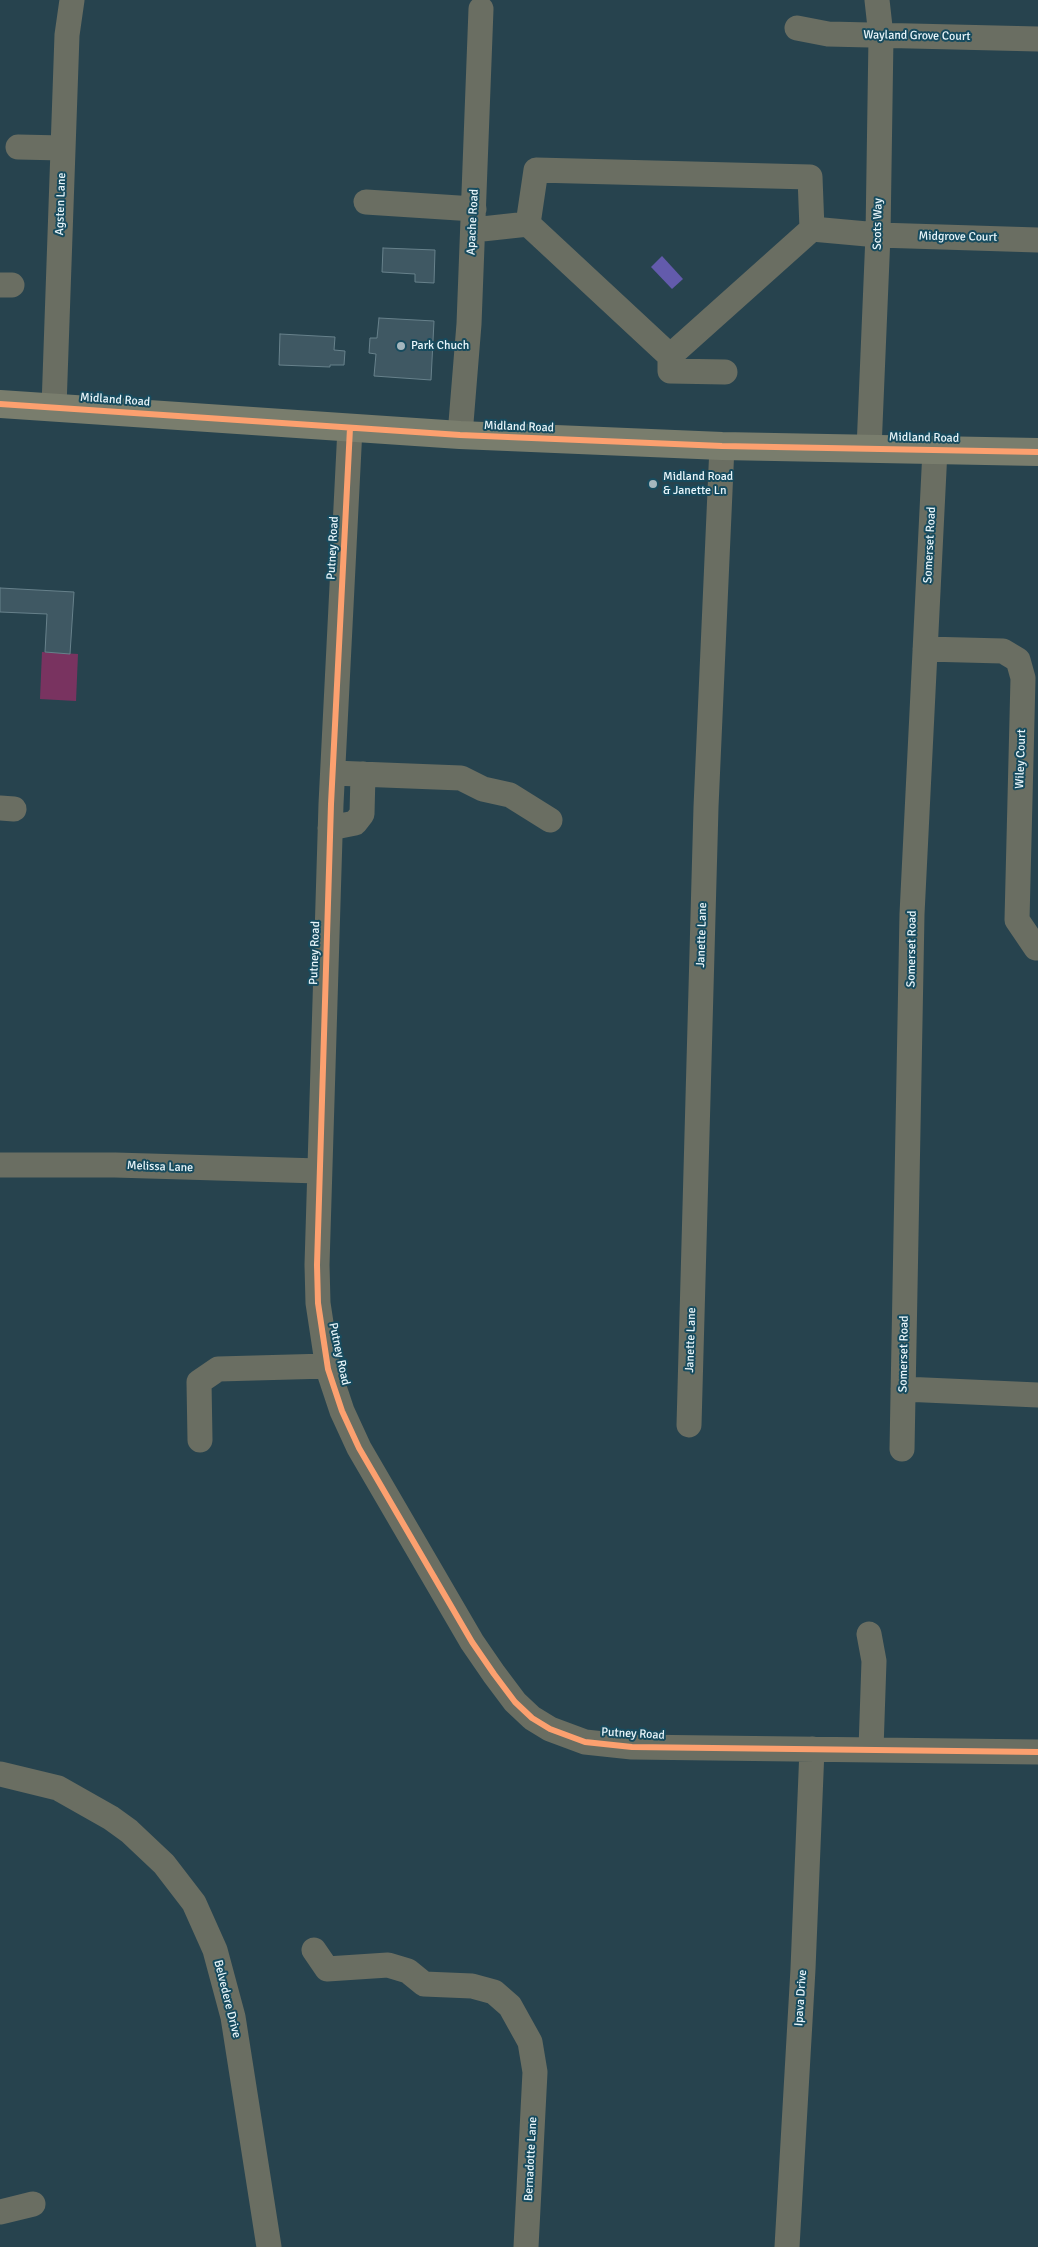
<!DOCTYPE html>
<html>
<head>
<meta charset="utf-8">
<style>
	body { margin:0 }
	canvas { display:block; background:#27434e }
</style>
</head>
<body>
<canvas width="1038" height="2247"></canvas>
<script>
const g = document.querySelector('canvas').getContext('2d');
g.lineJoin = 'round';
function paint(path, color) {
  g.fillStyle = color;
  g.fill(path, 'evenodd');
}
function shape(rows) {
  const path = new Path2D();
  for (const r of rows) {
    path.moveTo(r[0], r[1]);
    for (let i = 2; i < r.length; i += 2) path.lineTo(r[i], r[i + 1]);
  }
  return path;
}
function trace(path, color, width, dash) {
  g.strokeStyle = color;
  g.lineWidth = width;
  g.lineCap = dash ? 'butt' : 'round';
  g.setLineDash(dash || []);
  g.stroke(path);
}
function label(font, color, halo, rows, align = 'center') {
  g.font = font + ' Signika,sans-serif';
  g.lineWidth = 4;
  g.setLineDash([]);
  g.textBaseline = 'middle';
  g.strokeStyle = halo;
  g.fillStyle = color;
  for (const [text, x, y, turn = 0] of rows) {
    g.save();
    g.translate(x, y);
    g.rotate((+turn || 0) * Math.PI / 180);
    g.textAlign = isNaN(turn) ? turn : align;
    if (halo) g.strokeText(text, 0, 0);
    g.fillText(text, 0, 0);
    g.restore();
  }
}
paint(shape([
	[42,652,78,654,76,701,40,699]
]), '#793360');
paint(shape([
	[662,256,683,279,672,289,651,267]
]), '#635bac');
const building = shape([
	[383,248,435,250,434,283,415,282,415,274,382,272,383,248],
	[379,318,434,321,431,380,374,376,376,354,369,353,370,338,377,338,379,318],
	[280,334,335,337,334,350,345,351,344,365,330,365,330,367,279,365,280,334],
	[0,588,74,592,70,654,45,652,47,614,0,612,0,588]
]);
paint(building, '#3f5863');
trace(building, '#67818b', 1);
trace(shape([
	[797,28,828,34,1038,39],
	[18,147,63,148],
	[366,202,474,209],
	[528,224,670,356,812,229],
	[473,230,528,224,536,170,810,177,812,229,878,235,1038,240],
	[0,285,12,285],
	[670,356,670,371,725,372],
	[54,407,67,35,72,0],
	[350,428,331,804,317,1265,318,1303,328,1369,342,1411,359,1448,472,1642,494,1674,515,1702,532,1718,550,1729,585,1742,632,1747,1038,1752],
	[460,435,469,324,481,9],
	[869,449,878,235,881,36,877,0],
	[925,649,1003,651,1018,660,1023,678,1017,920,1036,948],
	[333,773,461,778,483,789,510,795,550,820],
	[0,808,14,809],
	[330,828,355,823,362,814,363,774],
	[0,1165,115,1165,319,1171],
	[903,1389,1038,1395],
	[689,1425,706,807,722,446],
	[200,1440,199,1382,218,1369,328,1366],
	[902,1449,912,914,935,450],
	[869,1634,874,1661,871,1749],
	[0,1774,58,1788,111,1818,129,1831,164,1864,194,1903,215,1950,233,2017,269,2247],
	[314,1950,327,1969,388,1965,408,1971,424,1984,472,1986,494,1992,510,2006,530,2042,535,2072,526,2247],
	[0,2212,33,2204],
	[787,2247,803,1969,812,1749]
]), '#6a6e62', 25);
trace(shape([
	[0,404,460,435,722,446,1038,452]
]), '#797d6d', 28);
trace(shape([
	[0,404,460,435,722,446,1038,452],
	[350,428,331,804,317,1265,318,1303,328,1369,342,1411,359,1448,472,1642,494,1674,515,1702,532,1718,550,1729,585,1742,632,1747,1038,1752]
]), '#fca06f', 6);
for (const [x, y, r, color] of [
	[401,346,5,"#a5b7be"],
	[653,484,5,"#a5b7be"]
]) {
  const dot = new Path2D();
  dot.arc(x, y, r, 0, 2 * Math.PI);
  g.fillStyle = color;
  g.fill(dot);
  trace(dot, '#174b5e', 2);
}
label('12px', '#e9f6fb', '#174b5e', [
	["Wayland Grove Court",917,36,1],
	["Agsten Lane",61,204,-88],
	["Apache Road",473,222,-87],
	["Scots Way",878,224,-89],
	["Midgrove Court",958,237,1],
	["Midland Road",115,400,4],
	["Midland Road",519,427,2],
	["Midland Road",924,438,1],
	["Somerset Road",930,545,-87],
	["Putney Road",333,548,-87],
	["Wiley Court",1021,759,-88],
	["Janette Lane",702,935,-88],
	["Somerset Road",912,949,-89],
	["Putney Road",315,953,-88],
	["Melissa Lane",160,1167,2],
	["Janette Lane",691,1340,-88],
	["Putney Road",339,1354,78],
	["Somerset Road",904,1354,-89],
	["Putney Road",633,1734,3],
	["Ipava Drive",801,1998,-86],
	["Belvedere Drive",227,1999,76],
	["Bernadotte Lane",531,2159,-87]
]);
label('12px', '#e9f6fb', '#174b5e', [
	["Park Chuch",411,346],
	["Midland Road",663,477],
	["& Janette Ln",663,491]
], 'left');
</script>
</body>
</html>
